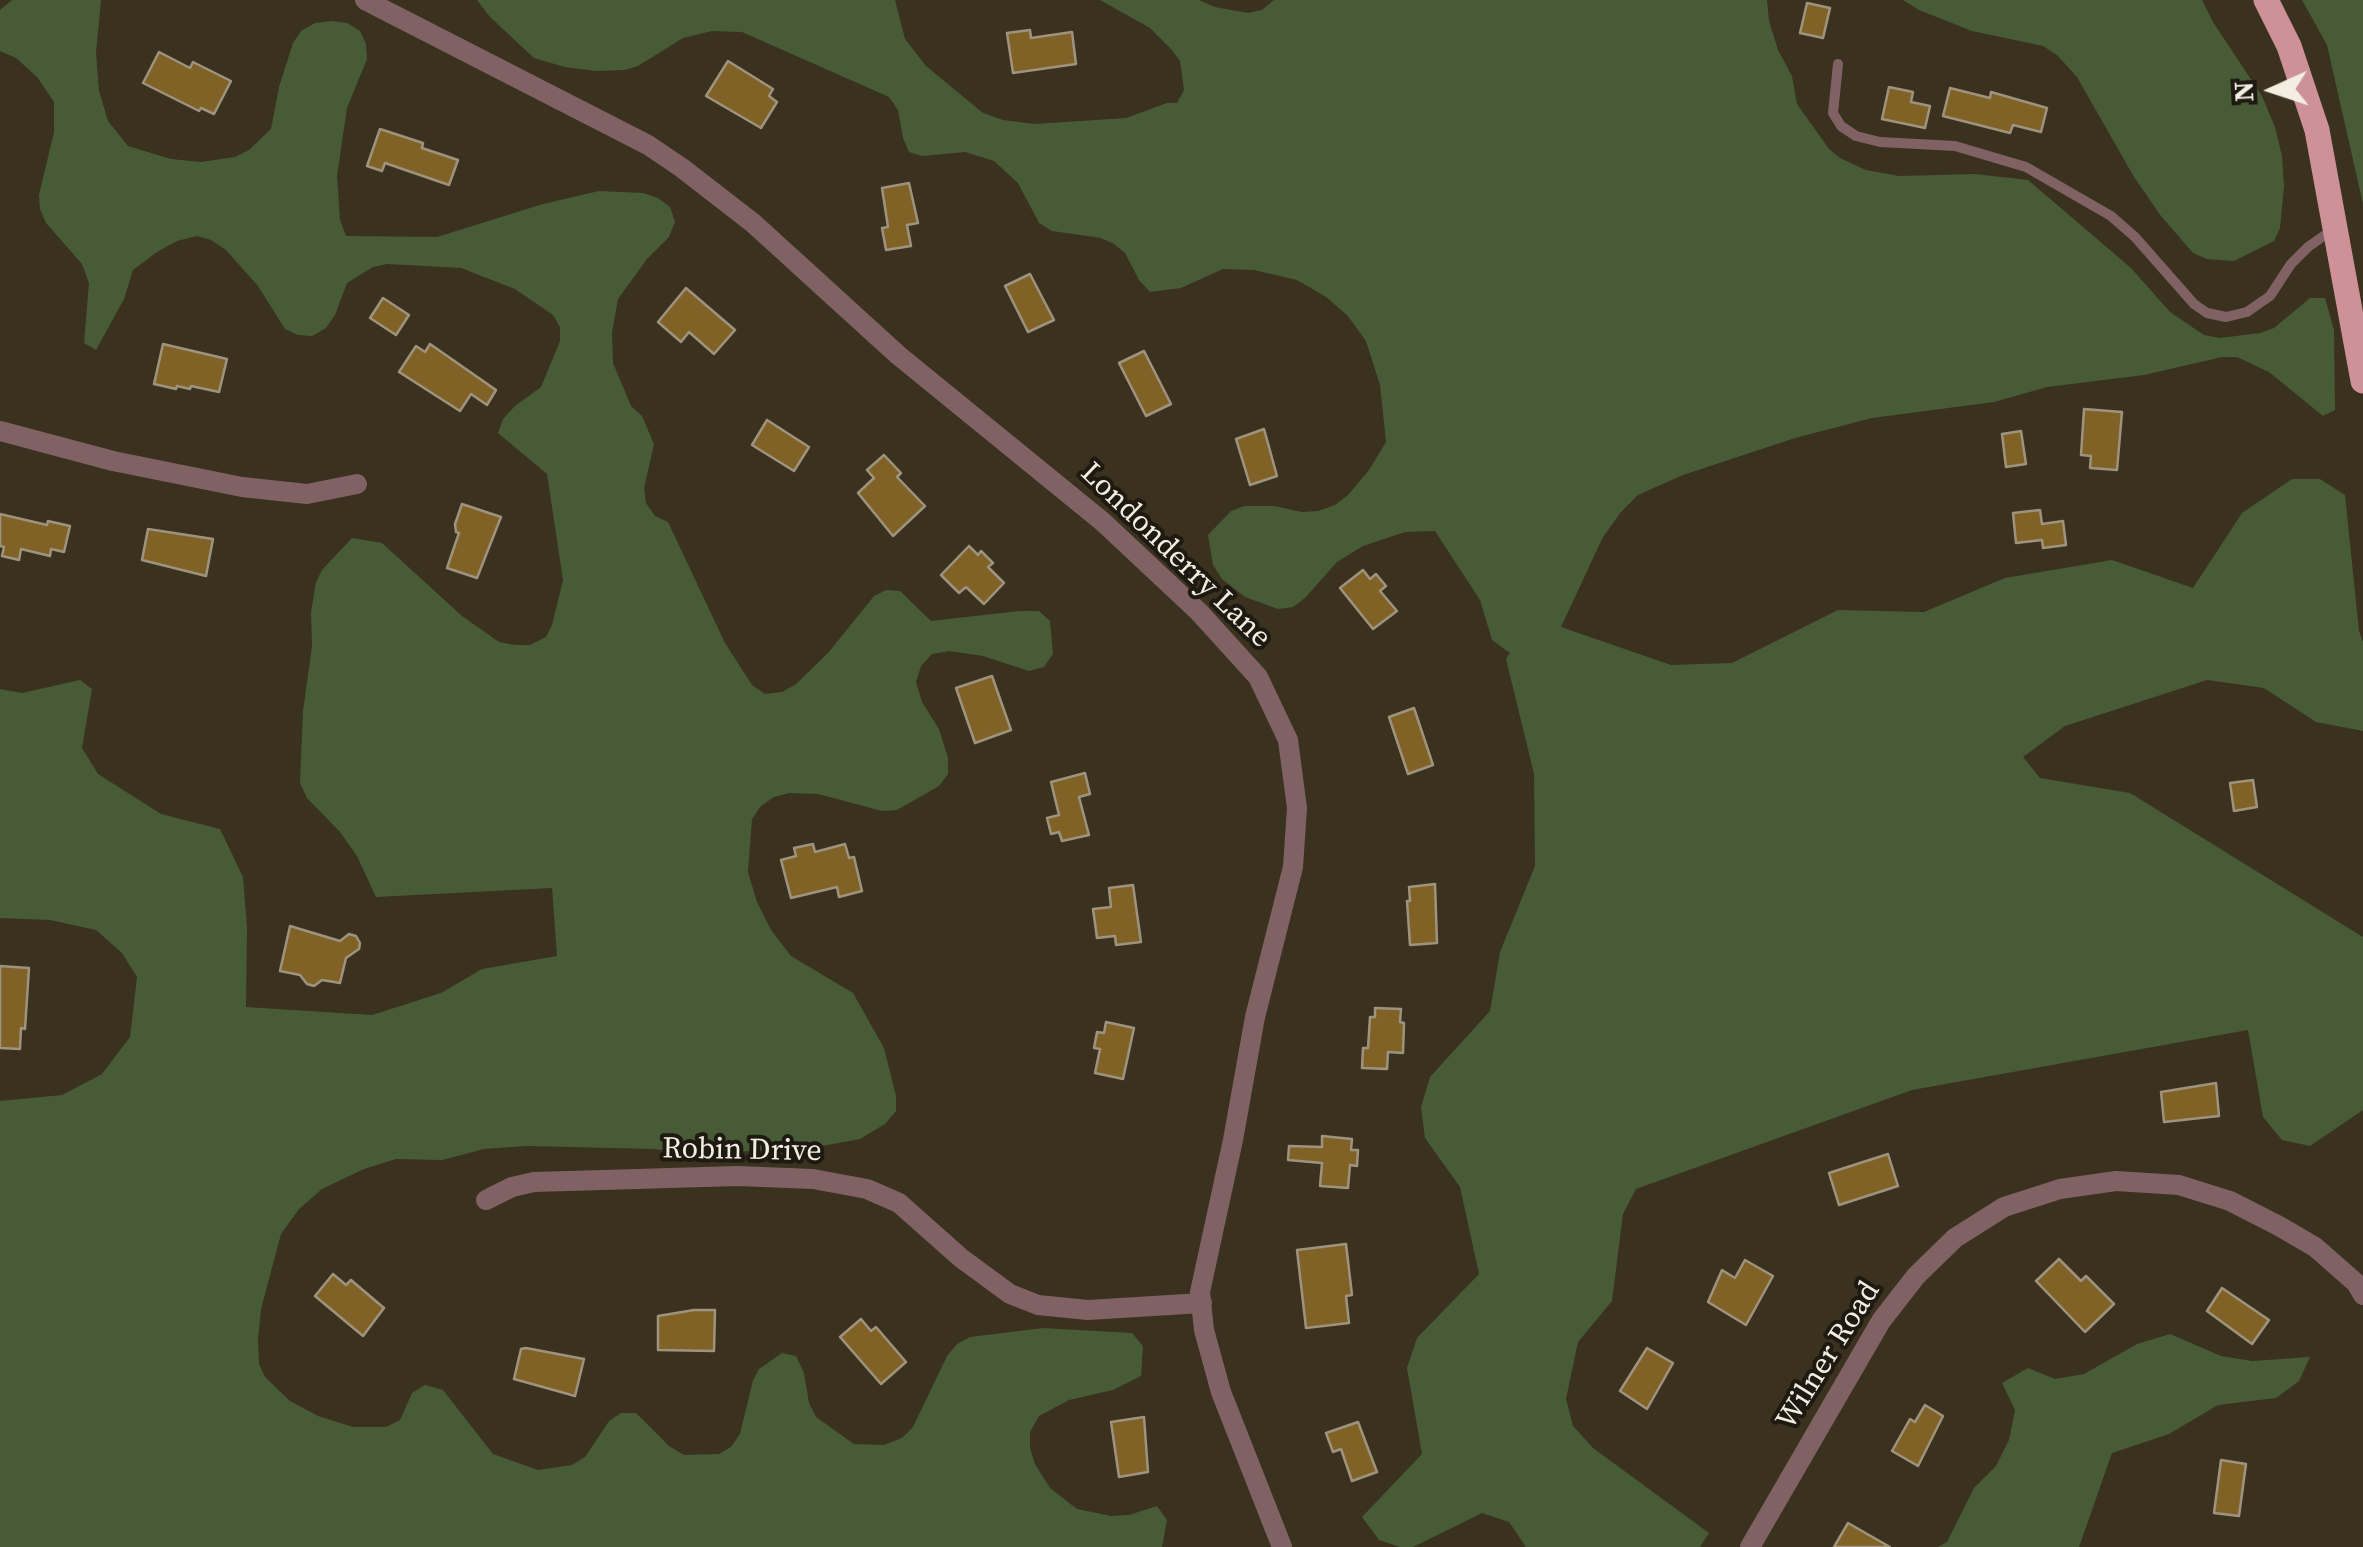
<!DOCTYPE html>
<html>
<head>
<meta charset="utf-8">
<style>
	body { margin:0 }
	#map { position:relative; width:2363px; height:1547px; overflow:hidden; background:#3a311f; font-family:"Source Serif 4",serif }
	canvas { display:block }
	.north { position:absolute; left:2223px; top:40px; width:100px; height:100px; -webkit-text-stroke:8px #1e1911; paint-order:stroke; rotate:267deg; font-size:28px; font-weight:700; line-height:40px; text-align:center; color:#f4ede2 }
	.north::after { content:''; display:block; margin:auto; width:35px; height:45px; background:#f4ede2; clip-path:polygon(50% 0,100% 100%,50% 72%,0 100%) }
</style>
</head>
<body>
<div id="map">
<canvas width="2363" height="1547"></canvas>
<div class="north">N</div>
</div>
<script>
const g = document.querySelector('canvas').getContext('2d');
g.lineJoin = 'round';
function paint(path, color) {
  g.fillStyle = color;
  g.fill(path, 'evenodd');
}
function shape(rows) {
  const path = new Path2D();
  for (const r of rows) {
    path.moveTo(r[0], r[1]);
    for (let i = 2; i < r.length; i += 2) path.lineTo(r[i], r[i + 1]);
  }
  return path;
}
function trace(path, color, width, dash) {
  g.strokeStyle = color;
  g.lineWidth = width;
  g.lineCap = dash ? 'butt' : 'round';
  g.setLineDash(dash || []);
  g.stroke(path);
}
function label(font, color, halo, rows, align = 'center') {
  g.font = font + ' "Source Serif 4",serif';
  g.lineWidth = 8;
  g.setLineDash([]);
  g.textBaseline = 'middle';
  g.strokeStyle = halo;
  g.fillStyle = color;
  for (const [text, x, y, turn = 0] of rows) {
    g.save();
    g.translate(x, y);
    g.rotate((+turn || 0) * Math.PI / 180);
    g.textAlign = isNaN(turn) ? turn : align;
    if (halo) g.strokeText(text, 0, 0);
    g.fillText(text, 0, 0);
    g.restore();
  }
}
paint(shape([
	[12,0,101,0,96,53,99,91,108,121,128,146,171,159,201,162,235,157,249,150,271,129,279,87,293,43,301,31,315,23,331,21,347,23,360,31,366,44,367,59,347,108,337,176,340,220,346,236,437,237,543,204,599,191,643,193,658,198,670,207,675,222,669,237,647,259,618,299,612,333,613,363,631,406,642,416,654,444,644,488,646,503,655,516,668,522,725,643,752,685,765,694,782,692,796,684,828,653,874,596,886,590,900,591,931,621,1019,611,1039,611,1050,621,1053,654,1044,667,1029,671,983,656,949,651,932,654,921,666,916,682,922,702,939,729,948,758,948,774,939,786,897,810,882,811,818,794,789,793,774,797,761,806,752,819,748,872,757,902,771,930,791,956,853,993,884,1048,896,1096,896,1111,885,1124,860,1139,816,1147,700,1154,654,1149,527,1146,484,1149,442,1160,396,1159,364,1169,322,1189,299,1209,281,1234,261,1309,258,1340,259,1364,265,1377,290,1401,318,1416,353,1427,386,1427,400,1420,412,1393,425,1385,443,1390,493,1454,538,1470,572,1465,585,1457,609,1421,621,1413,636,1413,669,1446,684,1455,719,1454,731,1447,740,1434,753,1380,759,1369,782,1353,796,1356,804,1373,809,1403,816,1417,854,1444,884,1445,902,1438,913,1427,947,1356,957,1344,970,1337,1043,1328,1132,1333,1143,1346,1141,1376,1113,1390,1069,1400,1039,1416,1030,1432,1030,1448,1035,1464,1050,1488,1077,1509,1111,1516,1129,1515,1157,1506,1167,1520,1162,1547,0,1547,0,1101,62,1095,102,1074,130,1037,137,977,122,953,96,930,50,920,0,918,0,689,22,693,80,680,92,689,82,748,98,774,161,814,220,829,243,877,247,927,246,1007,372,1015,441,993,482,969,557,956,552,888,376,897,357,856,340,832,307,798,300,783,303,711,312,646,311,612,316,582,322,570,352,538,382,543,462,616,499,642,515,645,530,645,546,637,552,625,563,580,547,474,498,433,503,419,515,406,541,387,560,341,560,327,553,315,515,289,461,268,387,264,373,267,347,283,335,315,326,328,312,336,298,335,285,329,258,286,226,250,211,240,197,236,177,241,157,252,133,270,124,299,96,350,84,343,89,283,82,264,46,223,40,209,39,195,54,132,54,102,37,77,16,58,0,51,0,10],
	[477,0,895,0,905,39,926,66,983,113,1003,120,1034,124,1126,118,1167,103,1177,103,1184,90,1180,61,1171,49,1150,28,1100,0,1199,0,1215,7,1248,13,1262,10,1274,0,1767,0,1769,21,1778,50,1792,76,1797,104,1829,149,1840,158,1866,170,1899,176,1975,174,2028,180,2131,268,2170,312,2204,335,2220,338,2260,333,2274,328,2310,298,2325,298,2334,330,2335,410,2323,416,2269,372,2237,357,2222,357,2144,375,2047,387,1994,402,1872,418,1795,438,1683,475,1638,495,1621,512,1603,537,1561,627,1671,665,1732,663,1838,610,1924,612,2005,578,2112,560,2193,588,2242,513,2292,479,2320,479,2345,495,2359,631,2363,642,2363,731,2316,722,2264,688,2207,680,2065,726,2023,757,2040,778,2130,793,2363,937,2363,1110,2310,1146,2282,1140,2263,1117,2248,1030,1912,1090,1636,1189,1623,1214,1612,1301,1578,1342,1566,1399,1573,1426,1593,1448,1709,1533,1700,1547,1526,1547,1509,1522,1482,1513,1413,1547,1400,1547,1379,1540,1362,1517,1422,1454,1407,1368,1417,1338,1479,1274,1460,1187,1425,1138,1421,1107,1430,1077,1490,1011,1500,952,1535,866,1534,774,1506,659,1510,653,1492,640,1480,600,1435,531,1405,532,1363,546,1337,562,1305,598,1293,607,1278,609,1245,597,1222,579,1213,565,1208,535,1231,511,1244,506,1274,506,1302,512,1318,511,1335,505,1348,495,1369,470,1386,442,1380,385,1366,341,1347,315,1326,297,1297,280,1254,270,1223,269,1181,288,1150,292,1139,280,1125,253,1114,244,1101,238,1052,231,1039,223,1018,183,994,161,965,152,922,156,909,152,903,138,898,110,889,97,742,32,712,31,683,38,638,66,624,70,596,71,565,67,534,58,490,17],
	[1903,0,2202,0,2213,22,2262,96,2275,127,2282,156,2284,186,2280,228,2274,241,2234,261,2207,259,2193,253,2161,216,2134,177,2077,77,2057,55,2043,46,1972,31,1919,10],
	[2302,0,2363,0,2363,204,2327,45],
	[2170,1334,2221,1356,2252,1361,2310,1357,2299,1381,2276,1398,2218,1405,2169,1434,2112,1453,2079,1547,1938,1547,1947,1542,1974,1488,1996,1466,2009,1440,2015,1410,2002,1383,2028,1368,2055,1379,2084,1374,2137,1344]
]), '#485b37');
const building = shape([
	[1807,3,1830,8,1823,38,1800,33,1807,3],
	[1030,30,1031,38,1072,32,1076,64,1013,73,1007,33,1030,30],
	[159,52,190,68,193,62,231,81,214,114,201,108,199,111,143,83,159,52],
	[728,61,773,89,769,96,777,102,761,128,706,96,728,61],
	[1889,87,1913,92,1911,102,1930,106,1925,128,1882,119,1889,87],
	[1950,88,1990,98,1991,92,2047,108,2041,132,2013,125,2010,133,1943,116,1950,88],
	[380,129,423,143,422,148,458,160,449,185,385,163,382,171,367,166,380,129],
	[909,183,918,223,907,225,911,246,886,250,882,228,888,227,882,188,909,183],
	[1030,274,1054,320,1028,332,1005,286,1030,274],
	[686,288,735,330,714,354,689,332,681,342,658,322,686,288],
	[383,298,409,315,396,335,370,318,383,298],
	[163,344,227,359,219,392,191,386,190,389,177,386,176,389,154,384,163,344],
	[430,344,496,390,487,405,471,394,460,411,399,372,416,346,425,352,430,344],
	[1144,351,1171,404,1146,416,1119,363,1144,351],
	[2084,409,2122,412,2117,470,2090,468,2091,456,2081,455,2084,409],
	[767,420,809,447,794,471,752,445,767,420],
	[1264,429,1277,476,1250,485,1236,439,1264,429],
	[2021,431,2026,464,2006,467,2002,434,2021,431],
	[884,455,901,473,897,477,925,506,893,536,858,493,874,478,867,470,884,455],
	[462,504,501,517,477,578,447,568,459,533,456,532,455,524,462,504],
	[2040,510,2042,524,2063,521,2066,545,2043,548,2042,540,2016,543,2013,513,2040,510],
	[0,514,47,525,48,521,70,526,64,552,51,549,50,556,21,549,19,560,2,556,4,547,0,546,0,514],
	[148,529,213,539,206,576,142,560,148,529],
	[969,546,978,555,981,551,993,563,988,567,1004,583,984,604,966,587,959,593,941,575,969,546],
	[1363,570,1370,579,1376,574,1386,586,1380,591,1397,611,1373,629,1340,588,1363,570],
	[992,676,1011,730,975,743,956,688,992,676],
	[1414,708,1433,765,1408,774,1389,717,1414,708],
	[1085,773,1090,794,1079,797,1089,835,1062,841,1059,832,1051,834,1047,818,1059,815,1051,782,1085,773],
	[2253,780,2257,807,2234,811,2230,783,2253,780],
	[813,844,815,852,845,844,849,858,854,857,862,891,839,897,837,887,791,898,781,860,796,856,794,848,813,844],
	[1435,884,1437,943,1410,945,1407,901,1410,901,1409,887,1435,884],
	[1133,885,1141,942,1116,945,1115,936,1097,938,1093,909,1111,907,1109,888,1133,885],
	[290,926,340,941,349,934,356,936,360,943,359,949,346,958,340,983,322,980,314,986,307,984,300,975,280,971,290,926],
	[0,966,29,968,25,1029,21,1028,20,1049,0,1048,0,966],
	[1375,1008,1401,1009,1400,1022,1404,1023,1403,1053,1388,1052,1387,1069,1362,1068,1363,1048,1368,1048,1370,1017,1375,1017,1375,1008],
	[1106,1022,1134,1028,1123,1079,1095,1073,1100,1049,1094,1048,1097,1032,1104,1033,1106,1022],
	[2216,1083,2219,1116,2164,1122,2161,1092,2216,1083],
	[1322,1136,1352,1139,1351,1150,1358,1150,1357,1166,1350,1165,1348,1188,1320,1186,1322,1163,1288,1160,1289,1146,1322,1147,1322,1136],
	[1888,1154,1898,1186,1839,1205,1829,1173,1888,1154],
	[1346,1244,1352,1295,1346,1296,1349,1323,1306,1328,1297,1250,1346,1244],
	[2059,1259,2081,1281,2086,1276,2114,1304,2085,1332,2036,1281,2059,1259],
	[1745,1260,1773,1276,1746,1325,1708,1302,1722,1270,1735,1278,1745,1260],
	[333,1274,346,1285,351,1280,384,1308,363,1336,315,1296,333,1274],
	[2222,1288,2269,1320,2252,1344,2207,1311,2222,1288],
	[694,1310,715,1310,714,1351,658,1350,658,1316,694,1310],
	[861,1319,871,1331,876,1327,906,1362,881,1384,840,1337,861,1319],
	[526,1348,584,1359,575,1396,514,1379,521,1349,526,1348],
	[1647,1348,1673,1363,1647,1409,1620,1391,1647,1348],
	[1925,1405,1943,1416,1918,1466,1892,1451,1910,1419,1915,1422,1925,1405],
	[1144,1417,1148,1472,1119,1477,1111,1422,1144,1417],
	[1358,1422,1377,1472,1352,1481,1341,1449,1333,1452,1326,1433,1358,1422],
	[2221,1460,2246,1464,2239,1516,2214,1513,2221,1460],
	[1848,1523,1890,1547,1834,1547,1848,1523]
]);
paint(building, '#806226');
trace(building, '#9e937e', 2.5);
trace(shape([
	[1838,64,1833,113,1841,126,1856,136,1880,142,1955,146,2026,167,2111,216,2135,237,2194,304,2207,313,2226,317,2247,312,2270,296,2291,264,2308,247,2335,228]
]), '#806265', 10);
trace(shape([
	[365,0,648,145,682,168,753,223,898,355,1103,522,1199,612,1258,677,1288,740,1297,808,1293,867,1255,1017,1233,1140,1200,1292,1204,1330,1221,1392,1282,1547],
	[0,431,113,461,242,487,307,494,357,484],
	[486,1200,512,1187,534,1182,738,1176,813,1179,867,1189,899,1203,961,1258,1010,1294,1038,1305,1088,1310,1202,1303],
	[1750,1547,1881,1321,1916,1276,1955,1238,2004,1207,2060,1189,2116,1181,2179,1185,2230,1201,2279,1226,2315,1247,2356,1283,2363,1295]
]), '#806265', 20);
trace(shape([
	[2266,0,2289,46,2317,130,2363,381]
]), '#cd9197', 25);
label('30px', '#f4ede2', '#1e1911', [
	["Londonderry Lane",1175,556,44],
	["Robin Drive",742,1151,1],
	["Wilner Road",1829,1356,-58]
]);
</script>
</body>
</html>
